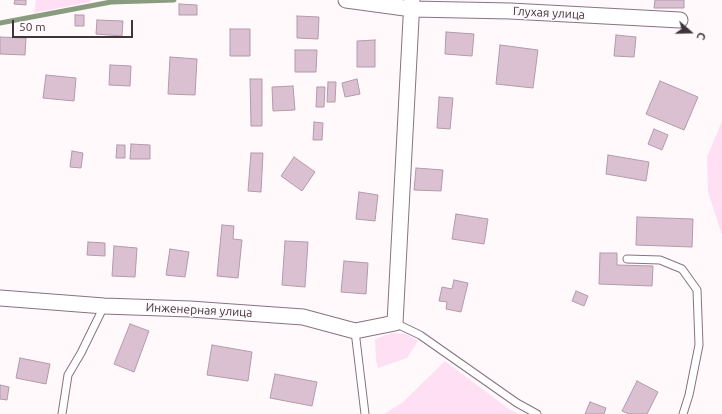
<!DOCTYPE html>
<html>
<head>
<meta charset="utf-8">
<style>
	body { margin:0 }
	#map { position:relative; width:722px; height:414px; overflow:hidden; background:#fff9fc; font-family:Ubuntu,sans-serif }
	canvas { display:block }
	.north { position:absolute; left:670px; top:12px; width:40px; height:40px; -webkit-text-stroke:3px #fff9fc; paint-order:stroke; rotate:110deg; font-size:11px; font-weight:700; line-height:16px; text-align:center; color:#3e343a }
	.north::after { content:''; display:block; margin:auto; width:14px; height:18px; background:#3e343a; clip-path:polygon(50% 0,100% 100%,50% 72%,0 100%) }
	.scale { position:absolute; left:12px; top:20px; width:121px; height:18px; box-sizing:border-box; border:2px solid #3e343a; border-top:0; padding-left:5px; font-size:12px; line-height:14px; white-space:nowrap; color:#3e343a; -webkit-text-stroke:3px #fff9fc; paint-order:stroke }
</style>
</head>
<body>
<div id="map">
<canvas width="722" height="414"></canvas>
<div class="north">С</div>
<div class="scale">50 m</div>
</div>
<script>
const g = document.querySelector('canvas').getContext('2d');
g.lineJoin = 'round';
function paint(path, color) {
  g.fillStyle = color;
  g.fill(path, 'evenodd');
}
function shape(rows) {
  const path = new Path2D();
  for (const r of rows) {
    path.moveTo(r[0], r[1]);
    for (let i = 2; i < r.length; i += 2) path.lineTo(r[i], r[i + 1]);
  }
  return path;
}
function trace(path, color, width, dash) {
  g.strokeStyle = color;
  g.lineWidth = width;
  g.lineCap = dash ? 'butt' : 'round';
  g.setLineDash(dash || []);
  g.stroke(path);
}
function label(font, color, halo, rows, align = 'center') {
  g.font = font + ' Ubuntu,sans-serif';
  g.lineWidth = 3;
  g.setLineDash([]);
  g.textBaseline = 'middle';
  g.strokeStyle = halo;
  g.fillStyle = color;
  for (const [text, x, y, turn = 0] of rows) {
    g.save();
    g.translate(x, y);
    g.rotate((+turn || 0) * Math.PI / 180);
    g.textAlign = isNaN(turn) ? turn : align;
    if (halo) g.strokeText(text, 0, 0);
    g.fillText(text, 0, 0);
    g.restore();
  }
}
paint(shape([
	[36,0,91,0,91,2,34,13],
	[722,121,722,235,708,192,707,157],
	[392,333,406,334,418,341,407,358,378,368,376,360,375,339],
	[445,361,509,409,519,414,384,414,403,402]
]), '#ffdff4');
trace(shape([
	[0,23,111,2,174,0]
]), '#8a9c7f', 5);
const building = shape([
	[15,0,26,0,26,5,14,4,15,0],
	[655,0,684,0,684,8,654,8,655,0],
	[179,4,197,5,197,15,179,15,179,4],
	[75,15,84,15,84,26,75,26,75,15],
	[297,16,319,17,318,39,297,38,297,16],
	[97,20,123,21,122,36,96,34,97,20],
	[230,29,250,29,250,56,230,56,230,29],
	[446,32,474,34,472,56,445,54,446,32],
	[616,35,636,37,634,57,614,56,616,35],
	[0,37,26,38,25,55,0,54,0,37],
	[375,40,375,67,357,67,357,41,375,40],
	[500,45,538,50,533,88,496,84,500,45],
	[295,50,317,50,316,72,295,72,295,50],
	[170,57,197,59,195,95,168,94,170,57],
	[110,65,131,66,130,86,109,85,110,65],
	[46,75,76,78,74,101,43,98,46,75],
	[250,79,262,79,262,126,251,126,250,79],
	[357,79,360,94,345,97,342,83,357,79],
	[660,81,698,97,684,130,646,114,660,81],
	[328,82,336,82,335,102,327,102,328,82],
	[293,86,295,110,273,111,272,87,293,86],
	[317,87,325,87,324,107,316,107,317,87],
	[439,97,453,98,450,129,437,128,439,97],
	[314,122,323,123,322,140,313,140,314,122],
	[654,129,668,135,662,150,648,144,654,129],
	[131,144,150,145,150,159,130,159,131,144],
	[117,145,125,145,125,158,116,158,117,145],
	[72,151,83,153,81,168,70,167,72,151],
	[251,153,263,153,261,192,248,191,251,153],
	[608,155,649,162,646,181,606,174,608,155],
	[294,157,315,172,302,191,281,176,294,157],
	[416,168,443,170,441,191,414,190,416,168],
	[359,192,378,195,375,221,356,219,359,192],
	[456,214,488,219,484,244,452,239,456,214],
	[637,217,693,219,692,247,636,245,637,217],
	[222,225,234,226,233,239,242,240,238,278,217,276,222,225],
	[285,241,308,242,305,287,282,285,285,241],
	[88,242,105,243,105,256,87,255,88,242],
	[114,246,137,248,135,277,112,276,114,246],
	[170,249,189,252,185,277,166,275,170,249],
	[600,253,617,253,617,265,653,266,652,286,599,284,600,253],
	[344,261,368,263,366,294,341,292,344,261],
	[454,280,468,283,461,312,446,309,447,302,439,301,442,287,452,289,454,280],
	[576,291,588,296,584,306,572,301,576,291],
	[130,324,149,331,134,372,114,364,130,324],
	[212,345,252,352,248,381,207,375,212,345],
	[20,358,50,364,46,384,16,378,20,358],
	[275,374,317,382,312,406,270,398,275,374],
	[637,381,658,392,647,414,629,414,622,411,637,381],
	[0,385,9,387,7,400,0,399,0,385],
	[590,402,606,408,604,414,585,414,590,402]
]);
paint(building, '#dac0d1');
trace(building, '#b39aaa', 1);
const service = shape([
	[627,259,660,260,682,269,697,290,699,345,689,395,683,414],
	[395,323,420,335,517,403,537,414],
	[355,331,365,414],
	[62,414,68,375,81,353,104,306]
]);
const minor = shape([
	[346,0,412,9,510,11,680,20],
	[0,298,104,306,190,309,303,317,355,331,395,323,412,0]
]);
trace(service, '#897281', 9);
trace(minor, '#897281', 17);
trace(service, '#fff', 7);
trace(minor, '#fff', 15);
label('12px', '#3e343a', '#fff9fc', [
	["Глухая улица",549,13,3],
	["Инженерная улица",199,310,3]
]);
</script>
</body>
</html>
